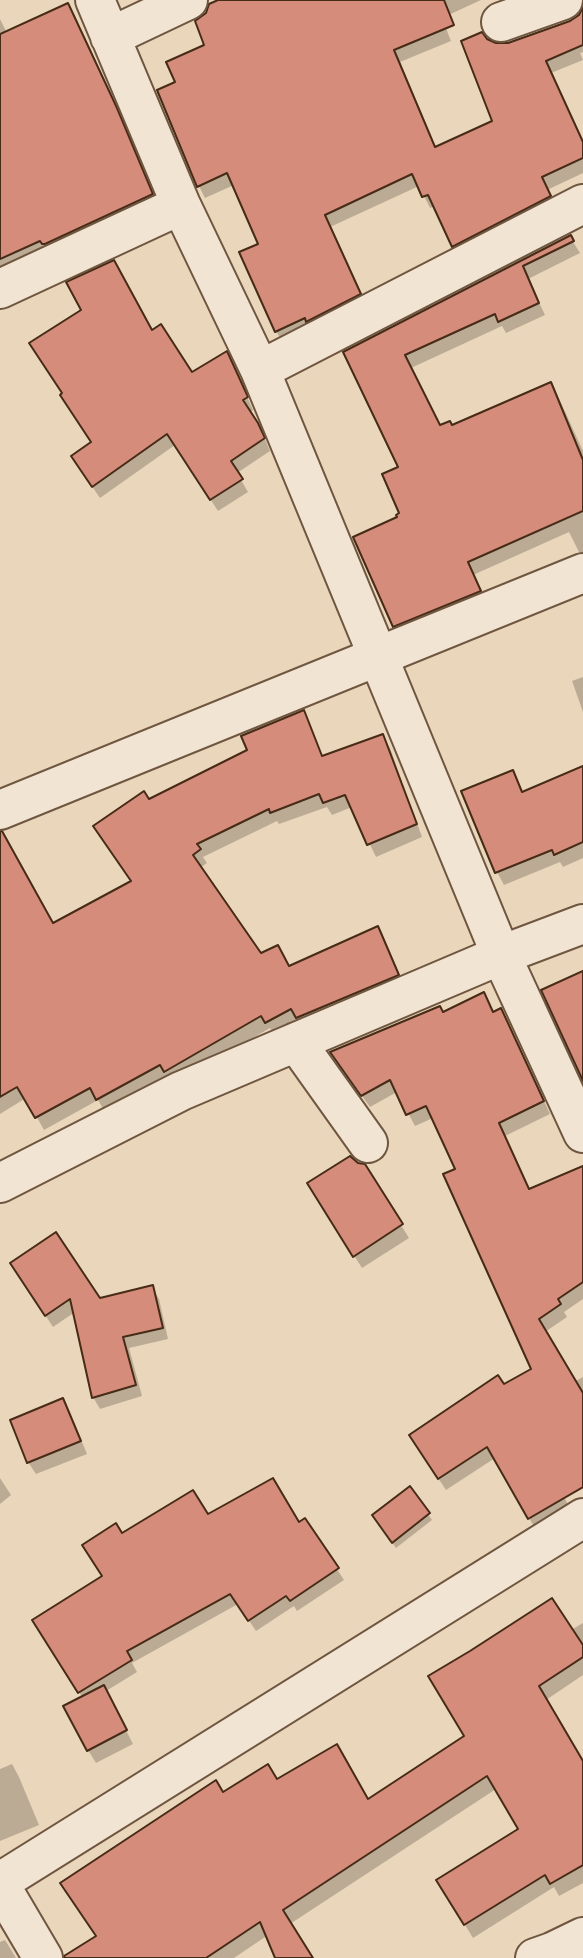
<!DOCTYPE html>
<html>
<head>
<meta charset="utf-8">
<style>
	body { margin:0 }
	canvas { display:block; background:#ead6ba }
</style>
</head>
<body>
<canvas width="583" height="1958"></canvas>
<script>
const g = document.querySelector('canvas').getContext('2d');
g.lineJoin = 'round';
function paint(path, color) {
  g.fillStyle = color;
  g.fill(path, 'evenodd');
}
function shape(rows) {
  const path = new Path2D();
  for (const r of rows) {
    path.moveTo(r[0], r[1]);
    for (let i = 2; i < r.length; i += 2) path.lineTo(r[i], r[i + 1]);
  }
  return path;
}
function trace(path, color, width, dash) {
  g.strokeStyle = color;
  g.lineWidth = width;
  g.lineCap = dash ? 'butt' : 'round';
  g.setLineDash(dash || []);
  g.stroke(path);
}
paint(shape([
	[222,0,481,0,442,18,451,41,400,62,436,148,494,122,496,45,508,44,571,22,583,11,583,52,580,53,583,60,551,73,583,142,583,173,547,190,557,208,460,258,435,206,430,208,419,186,330,227,366,306,283,343,276,331,261,244,234,185,205,198,199,186,178,83,207,46],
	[68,5,124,124,159,208,0,276,0,19,7,33],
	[570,237,580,253,528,279,545,315,506,333,502,326,411,368,440,427,452,427,552,383,583,451,583,560,569,532,473,575,486,603,401,638,394,626,399,518,401,514,401,468,345,353],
	[152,332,192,374,233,366,253,410,249,413,264,437,270,451,237,473,248,492,218,511,175,445,100,498,80,469],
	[583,677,583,712,572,681],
	[303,712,310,725,323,758,383,736,390,748,422,837,376,857,352,807,332,815,327,807,279,824,277,821,203,857,207,863,200,868,261,956,289,968,384,941,405,988,274,1034,270,1028,173,1084,105,1112,98,1100,44,1130,26,1098,0,1114,0,867,52,926,133,882,149,801,249,751],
	[583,769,583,858,563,867,560,862,504,885,497,872,464,792,512,772,523,794],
	[491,1007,494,1014,508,1023,550,1114,505,1136,530,1190,583,1256,583,1299,564,1312,567,1317,545,1332,574,1382,583,1377,583,1458,551,1473,571,1510,536,1530,495,1458,446,1490,418,1448,503,1386,534,1370,457,1169,433,1118,415,1126,397,1092,370,1107,339,1064,443,1014],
	[358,1164,364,1166,409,1238,362,1268,316,1196],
	[19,1275,99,1300,152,1287,159,1299,168,1339,129,1348,142,1396,100,1409,93,1397,75,1312,53,1327],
	[62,1400,70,1413,87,1454,36,1474,28,1462],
	[0,1478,11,1495,0,1504],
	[410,1489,432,1520,396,1548,378,1522],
	[207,1516,299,1524,305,1520,344,1580,297,1611,294,1606,256,1631,238,1604,132,1663,137,1672,106,1691,133,1744,96,1763,88,1750,83,1699,75,1684,104,1577,121,1536],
	[583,1623,583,1675,546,1700,583,1765,583,1883,559,1896,554,1887,473,1938,446,1894,520,1830,496,1789,290,1924,311,1958,277,1958,268,1935,234,1958,66,1958,97,1937,223,1794,277,1781,368,1801,466,1737,571,1630],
	[12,1764,19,1777,39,1825,0,1841,0,1769],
	[5,1940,16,1958,0,1958,0,1942]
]), '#0003');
const building = shape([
	[218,0,444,0,454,25,394,50,435,147,492,121,461,41,482,32,487,39,496,43,508,43,570,21,579,15,583,7,583,45,546,61,583,142,583,158,542,177,551,196,452,247,428,195,422,197,412,174,325,215,361,294,306,322,305,318,275,332,239,252,258,244,227,173,197,187,157,90,175,82,166,62,204,45,195,21,206,13,209,4,218,0],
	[68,3,117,108,153,194,45,244,42,244,40,241,0,259,0,34,68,3],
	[571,235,574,241,523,266,539,303,498,322,495,314,405,355,440,425,450,421,452,425,551,382,583,460,583,511,468,562,481,591,393,627,353,537,397,517,396,515,399,513,382,474,398,467,343,352,571,235],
	[114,260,152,330,161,324,192,372,227,351,248,397,243,400,258,423,265,438,231,461,243,479,210,500,167,434,92,487,71,456,91,442,60,395,62,393,29,343,81,310,66,282,114,260],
	[304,710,322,756,383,734,417,824,367,845,345,795,323,803,319,794,270,813,269,809,197,844,201,849,193,855,261,953,278,945,289,966,378,926,399,975,296,1018,291,1009,265,1023,261,1016,164,1072,160,1065,96,1100,90,1088,35,1118,17,1087,0,1097,0,831,2,831,53,923,131,881,93,826,144,791,149,799,247,750,241,736,304,710],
	[583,766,583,842,554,855,552,850,495,873,461,791,513,770,522,792,583,766],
	[583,971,583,1081,541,990,583,971],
	[484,992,493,1012,501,1008,544,1101,499,1123,529,1189,583,1166,583,1282,558,1299,561,1304,539,1319,583,1393,583,1487,528,1519,487,1447,438,1479,409,1435,498,1375,504,1384,531,1369,443,1174,455,1169,426,1106,406,1115,390,1080,361,1096,330,1052,440,1006,443,1012,484,992],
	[350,1156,358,1163,365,1164,403,1224,353,1257,307,1183,350,1156],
	[56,1232,100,1298,153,1285,163,1328,123,1337,136,1385,92,1398,70,1299,45,1316,10,1263,56,1232],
	[63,1398,81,1441,27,1463,10,1420,63,1398],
	[273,1478,299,1522,305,1518,339,1568,290,1601,286,1596,248,1621,230,1594,127,1651,132,1660,78,1693,32,1620,102,1576,82,1545,116,1523,122,1533,193,1490,208,1514,273,1478],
	[410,1486,430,1513,392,1543,372,1515,410,1486],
	[552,1598,583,1645,583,1657,539,1686,583,1761,583,1865,550,1884,545,1875,464,1925,436,1880,518,1829,487,1776,283,1910,313,1958,275,1958,260,1922,206,1958,65,1958,64,1956,96,1936,60,1883,216,1780,223,1792,268,1764,277,1779,337,1744,368,1799,464,1736,428,1676,470,1651,552,1598],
	[104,1685,127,1730,87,1751,63,1706,104,1685]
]);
paint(building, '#d68c7b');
trace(building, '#462b17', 2);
const minor = shape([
	[95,0,181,205,260,370,501,955,583,1133],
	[501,22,563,0],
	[110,37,188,0],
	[0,289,181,205],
	[260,370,583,204],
	[0,810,583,573],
	[296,1042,368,1143],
	[0,1183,181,1091,501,955,583,924],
	[0,1882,583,1518],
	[0,1885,43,1958],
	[535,1958,552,1952,583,1937]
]);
trace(minor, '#6f5640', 42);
trace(minor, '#f1e4d2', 38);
</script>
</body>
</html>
